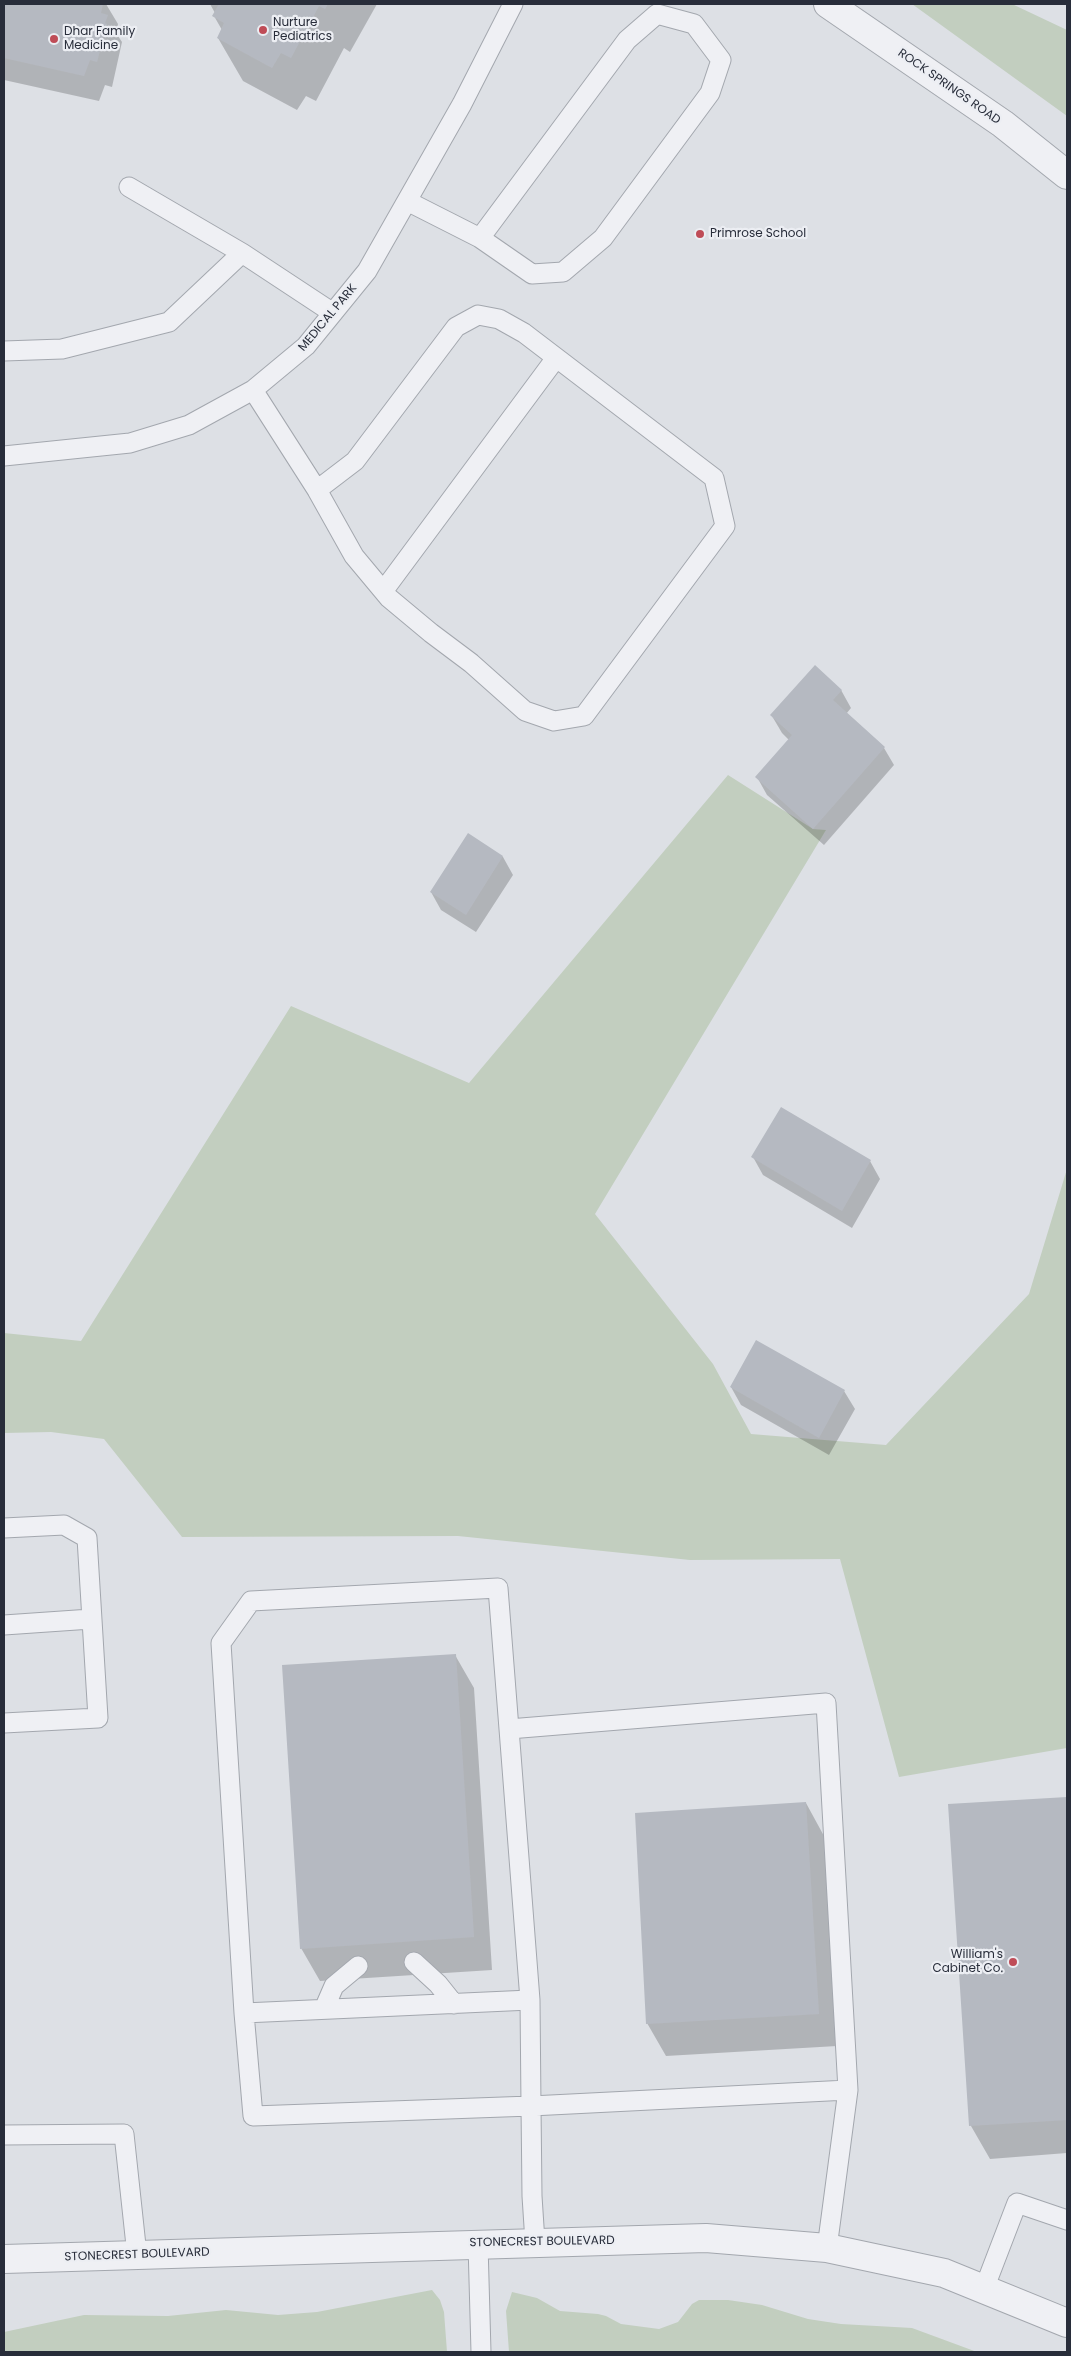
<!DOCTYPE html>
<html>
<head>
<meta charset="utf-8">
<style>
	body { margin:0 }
	#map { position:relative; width:1071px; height:2356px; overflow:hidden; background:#dde0e5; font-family:Poppins,sans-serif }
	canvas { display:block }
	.frame { position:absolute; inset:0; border:5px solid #282d3a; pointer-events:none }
</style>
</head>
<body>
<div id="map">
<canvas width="1071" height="2356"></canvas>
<div class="frame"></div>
</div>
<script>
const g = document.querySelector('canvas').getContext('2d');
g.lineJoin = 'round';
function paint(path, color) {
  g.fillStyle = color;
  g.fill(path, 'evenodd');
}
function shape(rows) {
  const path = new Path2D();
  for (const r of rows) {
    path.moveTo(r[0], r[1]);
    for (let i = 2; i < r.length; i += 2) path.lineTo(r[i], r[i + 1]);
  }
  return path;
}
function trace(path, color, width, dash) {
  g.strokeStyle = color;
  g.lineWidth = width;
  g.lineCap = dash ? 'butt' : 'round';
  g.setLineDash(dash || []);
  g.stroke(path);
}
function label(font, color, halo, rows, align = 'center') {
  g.font = font + ' Poppins,sans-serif';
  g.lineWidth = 4.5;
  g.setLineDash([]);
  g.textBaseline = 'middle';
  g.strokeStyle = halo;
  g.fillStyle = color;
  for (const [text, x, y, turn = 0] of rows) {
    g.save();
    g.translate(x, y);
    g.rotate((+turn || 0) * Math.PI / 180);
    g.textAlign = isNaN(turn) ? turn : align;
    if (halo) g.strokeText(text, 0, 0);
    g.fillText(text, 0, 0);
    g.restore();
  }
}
paint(shape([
	[912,4,1012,4,1067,30,1067,116],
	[728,775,813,829,826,830,595,1214,713,1364,751,1434,886,1445,1029,1294,1067,1169,1067,1748,899,1777,840,1559,690,1560,458,1536,182,1537,104,1439,51,1432,4,1433,4,1333,81,1341,291,1006,469,1083],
	[432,2290,440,2300,444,2312,447,2352,4,2352,4,2332,84,2315,168,2316,226,2310,278,2315,317,2312],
	[512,2292,537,2298,560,2311,598,2314,606,2316,621,2324,659,2329,678,2322,692,2304,699,2300,728,2300,762,2305,808,2319,841,2324,912,2328,977,2352,509,2352,506,2311]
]), '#c2cebf');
paint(shape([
	[4,4,106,4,118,24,116,33,122,42,112,87,105,85,99,101,4,80],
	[210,4,377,4,350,52,344,48,316,101,306,96,297,110,243,81,218,38,222,30,214,16,215,13],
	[841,690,851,708,846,714,884,748,894,765,824,845,767,795,757,777,789,740,782,733,772,716],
	[468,835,503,857,513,875,476,932,441,910,431,892],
	[781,1109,870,1161,880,1179,852,1228,763,1175,753,1157],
	[757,1342,844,1391,855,1409,829,1455,741,1405,731,1387],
	[455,1655,474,1688,492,1970,320,1981,301,1948],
	[1067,1799,1067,2153,990,2159,971,2126,950,1805],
	[806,1803,824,1836,837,2046,666,2056,647,2023]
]), '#0003');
paint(shape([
	[4,4,103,4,101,13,108,15,105,23,107,24,97,62,90,60,84,76,4,58],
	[219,4,328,4,325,9,319,6,291,58,281,53,272,68,217,38,224,23,212,16],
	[815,665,842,690,833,700,885,747,813,829,755,777,792,735,770,715],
	[468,833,503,856,466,915,430,892],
	[781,1107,871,1160,842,1211,751,1157],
	[756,1340,845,1390,819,1438,730,1387],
	[456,1654,474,1937,300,1949,282,1665],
	[1067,1797,1067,2120,969,2126,948,1804],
	[806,1802,819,2014,646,2024,635,1813]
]), '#b5b9c1');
const service = shape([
	[407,201,480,238,532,274,563,272,603,238,710,93,721,60,694,24,657,14,627,40,480,238],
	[242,253,333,313],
	[4,351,62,349,169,322,242,253,129,187],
	[253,390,317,490,354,556,389,598,431,633,471,663,525,711,554,721,584,716,725,526,714,478,524,333,499,319,478,315,456,327,355,461,317,490],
	[4,456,130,443,189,425,253,390,306,346,367,271,462,104,513,4],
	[384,590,556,358],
	[4,1528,64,1525,87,1538,98,1718,4,1723],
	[4,1625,91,1619],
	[509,1729,826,1703,848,2090,531,2106,253,2116,244,2013,221,1643,251,1601,498,1588,509,1729,530,2000,531,2106,532,2196,535,2242],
	[414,1962,438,1984,454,2004],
	[324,2009,334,1986,358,1966],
	[244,2013,530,2000],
	[4,2135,124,2134,137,2255],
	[478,2244,481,2352],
	[827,2248,848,2090],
	[984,2289,1017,2203,1067,2220]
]);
const tertiary = shape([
	[828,4,1003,124,1067,175],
	[4,2259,706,2238,827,2248,944,2273,1067,2323]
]);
trace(service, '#a3a7ae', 21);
trace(tertiary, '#a3a7ae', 30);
trace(service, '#eff0f4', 19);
trace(tertiary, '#eff0f4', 28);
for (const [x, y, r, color] of [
	[263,30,5,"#bf4c57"],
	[54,39,5,"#bf4c57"],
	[700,234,5,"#bf4c57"],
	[1013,1962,5,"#bf4c57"]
]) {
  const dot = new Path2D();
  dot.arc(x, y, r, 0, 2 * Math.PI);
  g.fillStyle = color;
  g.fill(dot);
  trace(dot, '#eceef3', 2);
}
label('12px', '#282d3a', '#eceef3', [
	["Nurture",273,23],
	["Pediatrics",273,37],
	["Dhar Family",64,32],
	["Medicine",64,46],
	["Primrose School",710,234],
	["William's",1003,1955,"right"],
	["Cabinet Co.",1003,1969,"right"]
], 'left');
label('12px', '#282d3a', '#eceef3', [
	["ROCK SPRINGS ROAD",949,87,35],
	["MEDICAL PARK",328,318,-50],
	["STONECREST BOULEVARD",542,2242,-1],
	["STONECREST BOULEVARD",137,2255,-2]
]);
</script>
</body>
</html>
